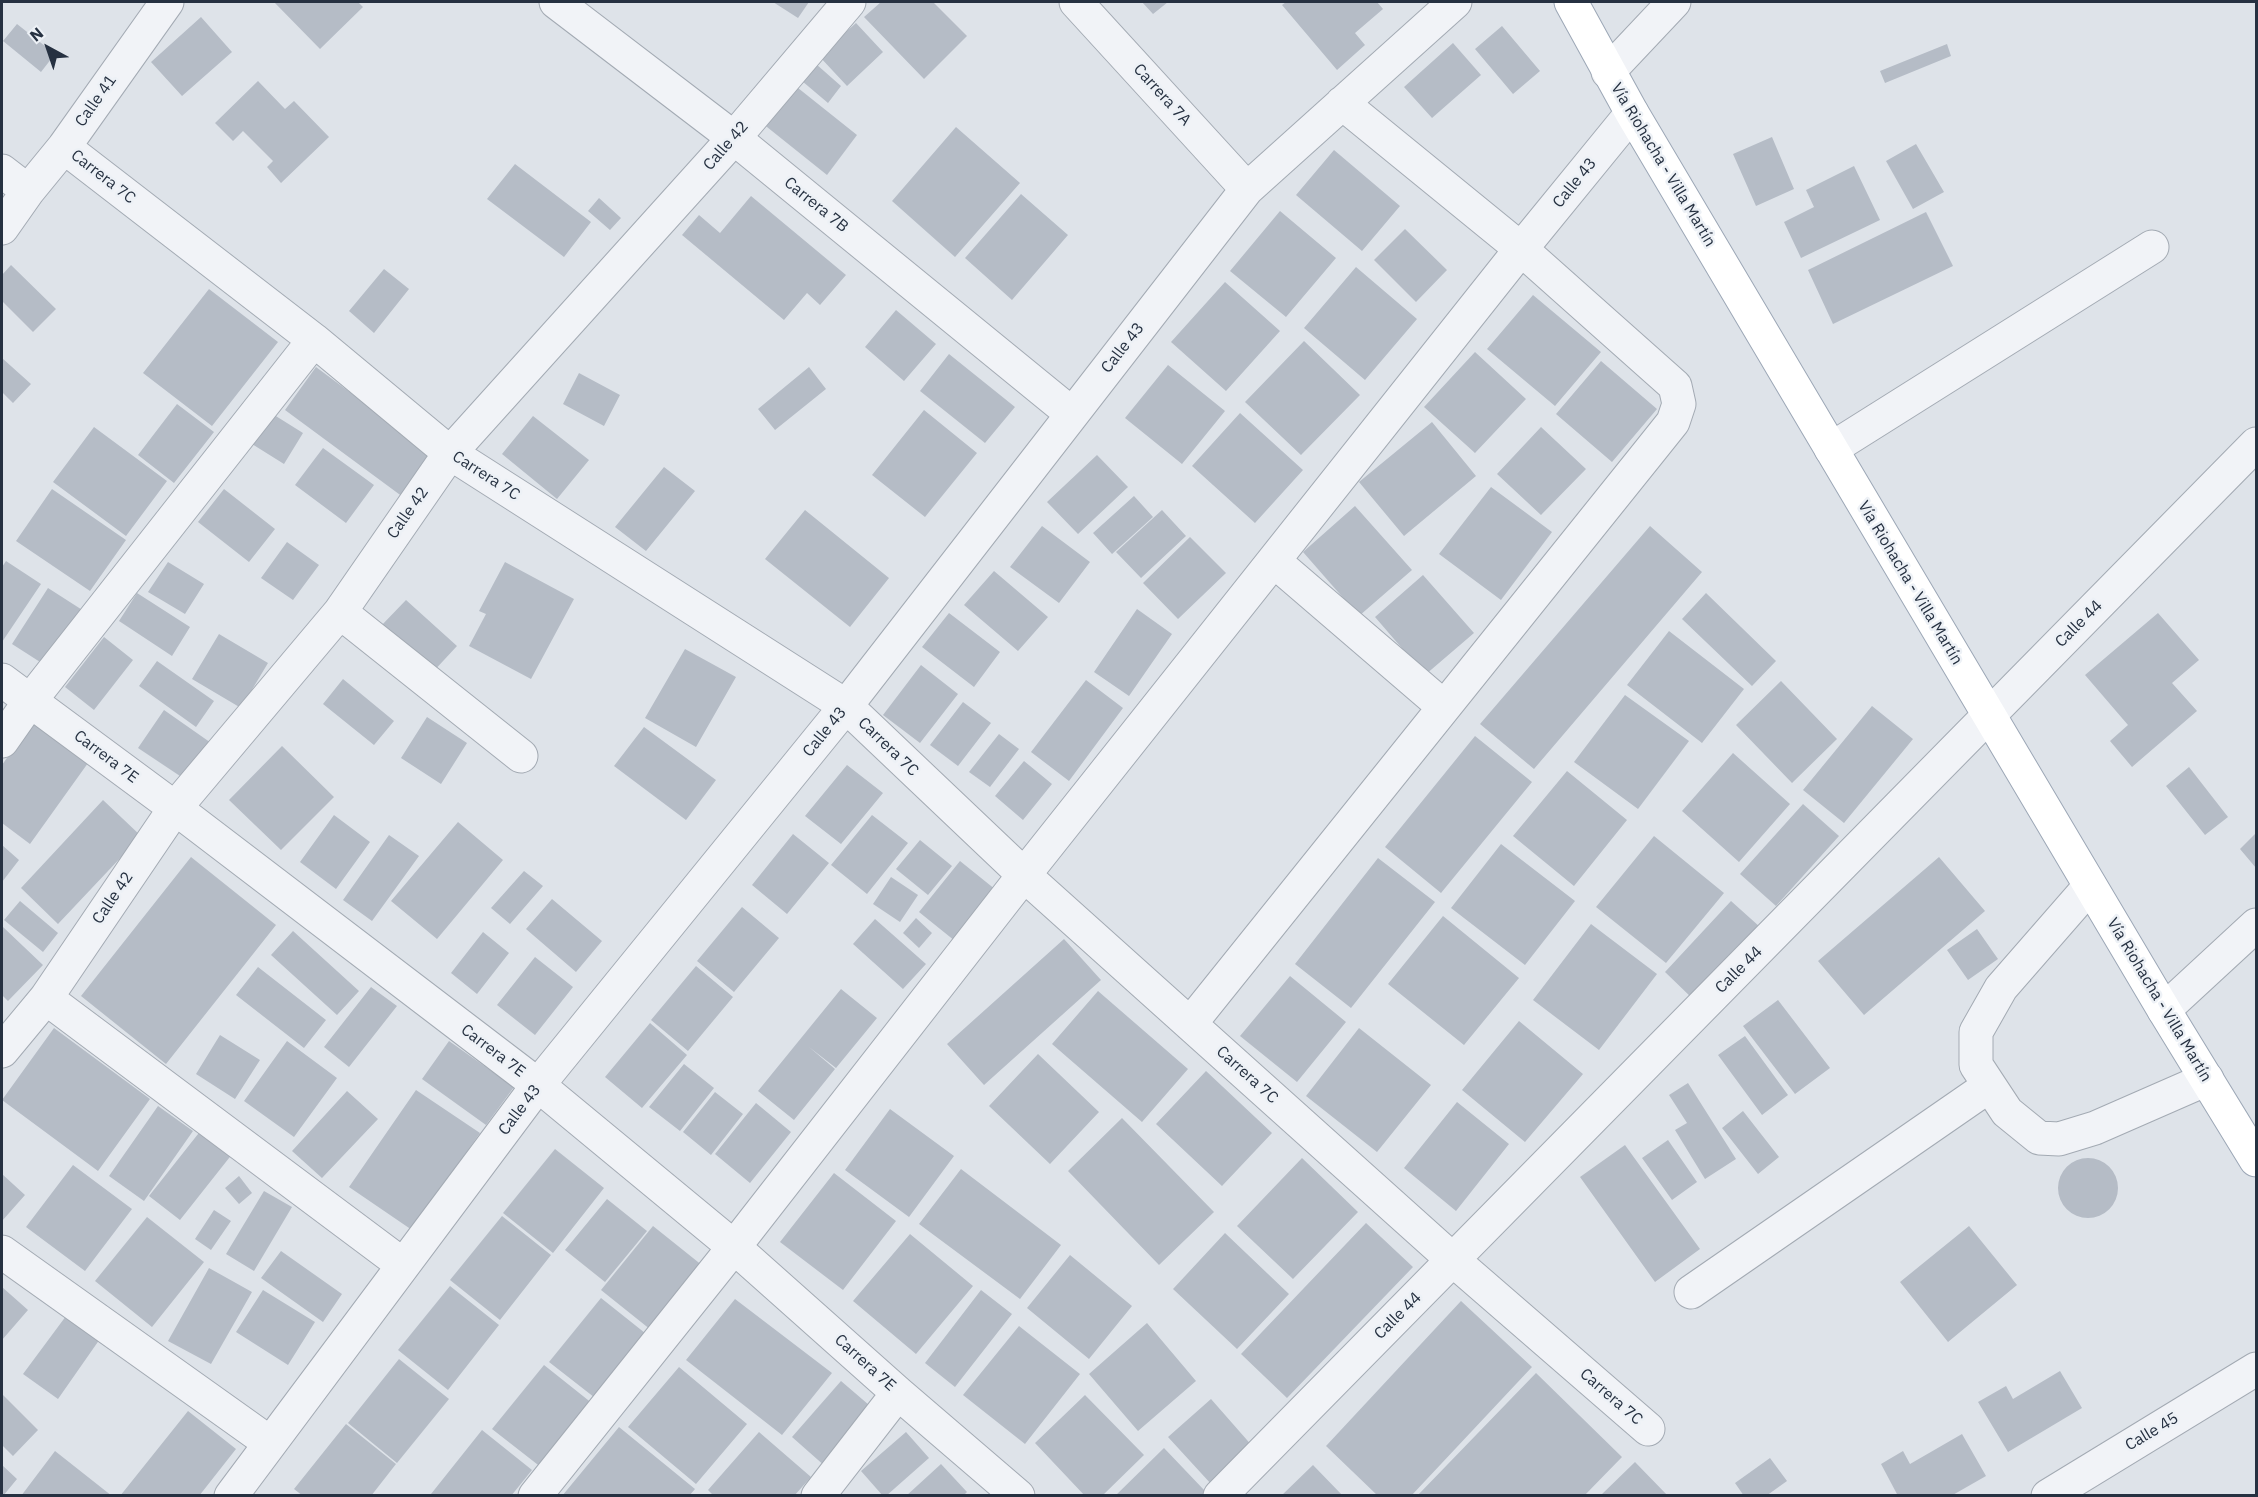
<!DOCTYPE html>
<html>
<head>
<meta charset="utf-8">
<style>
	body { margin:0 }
	#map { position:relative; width:2258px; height:1497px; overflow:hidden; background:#dee3e9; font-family:"IBM Plex Sans",sans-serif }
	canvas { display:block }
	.frame { position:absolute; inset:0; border:3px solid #263141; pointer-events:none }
	.north { position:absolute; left:18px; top:18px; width:60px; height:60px; -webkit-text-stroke:4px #edf1f6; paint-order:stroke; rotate:320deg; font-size:16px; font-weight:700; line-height:24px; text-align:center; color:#263141 }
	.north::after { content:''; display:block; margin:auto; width:21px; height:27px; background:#263141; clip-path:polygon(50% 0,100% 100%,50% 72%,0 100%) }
</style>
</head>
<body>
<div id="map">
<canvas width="2258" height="1497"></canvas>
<div class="frame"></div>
<div class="north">N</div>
</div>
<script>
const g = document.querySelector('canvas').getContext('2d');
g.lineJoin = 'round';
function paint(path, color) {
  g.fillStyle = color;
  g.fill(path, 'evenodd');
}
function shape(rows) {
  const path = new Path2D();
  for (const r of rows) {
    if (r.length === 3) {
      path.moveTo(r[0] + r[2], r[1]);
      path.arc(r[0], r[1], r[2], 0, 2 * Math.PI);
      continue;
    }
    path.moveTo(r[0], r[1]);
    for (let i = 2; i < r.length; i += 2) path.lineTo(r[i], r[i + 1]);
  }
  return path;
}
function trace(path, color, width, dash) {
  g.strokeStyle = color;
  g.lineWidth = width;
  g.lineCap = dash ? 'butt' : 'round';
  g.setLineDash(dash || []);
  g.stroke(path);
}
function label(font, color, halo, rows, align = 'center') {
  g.font = font + ' "IBM Plex Sans",sans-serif';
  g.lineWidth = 5;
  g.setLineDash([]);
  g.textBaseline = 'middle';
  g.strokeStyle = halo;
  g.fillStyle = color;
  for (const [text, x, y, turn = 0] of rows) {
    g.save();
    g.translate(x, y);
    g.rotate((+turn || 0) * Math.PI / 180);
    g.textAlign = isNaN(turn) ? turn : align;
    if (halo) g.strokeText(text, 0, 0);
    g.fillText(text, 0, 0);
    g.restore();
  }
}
paint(shape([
	[274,2,358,2,363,7,320,49],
	[773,2,809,2,798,18],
	[881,2,933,2,967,36,924,79,864,17],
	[1142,2,1168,2,1153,14],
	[1286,2,1377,2,1383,9,1355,33,1365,45,1337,70,1282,5],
	[201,17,232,52,182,96,151,62],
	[856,23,883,52,847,86,819,56],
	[17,24,55,54,41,72,3,41],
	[1502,26,1540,71,1513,94,1475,49],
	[1453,43,1481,75,1432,118,1404,87],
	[1947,44,1951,56,1885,83,1880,71],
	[816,64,841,86,828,103,802,81],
	[258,81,285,109,294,101,329,137,281,183,267,167,273,161,243,131,233,141,215,123],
	[793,84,857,135,827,175,762,123],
	[956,127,1020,183,955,257,892,201],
	[1772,137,1794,189,1756,206,1733,154],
	[1916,144,1944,192,1913,209,1886,161],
	[1334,150,1400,206,1362,251,1296,195],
	[515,164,591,222,564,257,487,199],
	[1854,166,1880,220,1801,258,1784,222,1814,207,1806,190],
	[1021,194,1068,235,1012,300,965,258],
	[751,196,846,275,820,305,807,293,784,320,682,235,699,215,720,233],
	[599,198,621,218,610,230,588,211],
	[1280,211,1336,258,1286,317,1230,271],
	[1926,212,1953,266,1833,324,1808,270],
	[1405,229,1447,270,1416,302,1374,260],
	[11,265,56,309,33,332,2,301,2,275],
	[1356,267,1417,319,1365,380,1304,328],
	[384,269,409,289,374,333,349,311],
	[1225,282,1280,331,1226,391,1171,342],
	[209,289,278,342,212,426,143,373],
	[1533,295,1601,352,1555,406,1487,349],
	[896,310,936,344,904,381,865,347],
	[1304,341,1360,395,1301,455,1245,402],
	[1475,352,1526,399,1475,453,1424,407],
	[949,354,1015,407,985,443,920,391],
	[2,358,31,384,13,403,2,392],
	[1601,361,1657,409,1612,462,1556,414],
	[1168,365,1225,411,1182,464,1125,418],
	[316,367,438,458,407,500,285,410],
	[809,367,826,389,775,430,758,409],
	[579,373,620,395,604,426,563,404],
	[177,404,214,432,174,483,138,455],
	[924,410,977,453,925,517,872,475],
	[271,413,303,433,284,464,252,444],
	[1240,413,1303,470,1255,523,1192,466],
	[533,416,589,460,557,499,502,454],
	[1432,422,1476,476,1404,536,1359,482],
	[94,427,167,481,126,536,53,482],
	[1541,427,1586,469,1541,515,1497,474],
	[323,448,374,485,346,523,295,485],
	[1097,455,1128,487,1078,534,1047,502],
	[664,467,695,491,646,551,615,527],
	[1491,487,1552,532,1501,600,1439,554],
	[52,489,126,540,90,591,16,541],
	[224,489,275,529,249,562,198,522],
	[1134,496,1153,517,1112,554,1093,533],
	[1355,506,1412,570,1359,616,1303,552],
	[805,510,889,578,850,627,765,559],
	[1162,510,1186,536,1141,578,1116,552],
	[1042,526,1090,562,1059,603,1010,567],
	[1650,526,1702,572,1534,769,1480,724],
	[1190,537,1226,573,1178,619,1143,583],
	[287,542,319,565,293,600,261,578],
	[6,561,41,584,2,642,2,567],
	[168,562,204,584,185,614,148,592],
	[505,562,574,599,531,679,469,646,486,614,479,611],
	[994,571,1048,617,1018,651,964,605],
	[1423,575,1474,633,1425,675,1375,617],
	[48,588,87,613,51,669,12,644],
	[137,593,190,627,172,656,119,621],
	[1706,593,1776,661,1752,686,1682,619],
	[406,600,457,646,431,674,380,627],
	[1137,609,1172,634,1129,696,1094,672],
	[949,613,1000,652,974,687,922,647],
	[2158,613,2199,660,2172,683,2197,711,2132,767,2110,741,2128,725,2085,675],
	[1669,631,1744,689,1702,743,1627,685],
	[219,634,268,663,241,708,192,679],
	[104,637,133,660,94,710,65,687],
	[685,649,736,677,696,747,645,718],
	[157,661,214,701,196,727,139,686],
	[921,665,958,694,920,743,883,715],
	[343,679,394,721,374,745,323,704],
	[1086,680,1123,708,1069,781,1031,752],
	[1781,681,1837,739,1792,783,1736,725],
	[1625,695,1689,741,1638,809,1574,762],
	[963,702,991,723,958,766,930,745],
	[1872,706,1913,739,1844,823,1803,790],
	[164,710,214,745,189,782,138,748],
	[427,717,467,743,441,784,401,758],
	[32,722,88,763,30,844,2,823,2,765],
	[644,727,716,780,686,820,614,766],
	[999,734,1019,749,990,787,969,772],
	[1475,736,1532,782,1441,893,1385,847],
	[282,746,334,797,281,850,229,800],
	[1733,753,1790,804,1739,862,1682,811],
	[1024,761,1052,784,1023,820,995,796],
	[847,765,883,793,841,844,805,816],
	[2189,767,2228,817,2205,835,2166,786],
	[1567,771,1627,820,1574,886,1513,836],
	[103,800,141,836,58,924,21,888],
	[1803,804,1839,836,1776,906,1740,874],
	[334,815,370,842,336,889,300,862],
	[872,815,908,843,867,894,831,865],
	[458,822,503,860,437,939,391,901],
	[2256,833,2256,868,2240,849],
	[793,834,829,863,787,914,752,885],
	[389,835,419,856,372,921,343,900],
	[1654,836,1724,893,1666,963,1596,907],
	[920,840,952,866,928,895,896,869],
	[1501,844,1575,901,1525,965,1451,908],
	[2,845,19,860,2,882],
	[191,857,276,925,166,1064,81,996],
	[1939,857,1985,911,1864,1015,1818,961],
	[1378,858,1435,902,1351,1008,1295,964],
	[960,861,996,890,955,941,919,912],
	[524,871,543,886,510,924,491,908],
	[891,877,918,895,900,922,873,904],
	[552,899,602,941,576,972,526,929],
	[20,901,58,933,43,952,4,920],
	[1731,901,1760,927,1693,999,1665,972],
	[742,907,779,938,734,992,697,961],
	[1443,916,1519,978,1464,1045,1388,984],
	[916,918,932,933,919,948,903,933],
	[875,919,926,964,903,989,853,944],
	[1591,924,1657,974,1599,1050,1533,1000],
	[3,927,43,965,8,1001,2,995],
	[1977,929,1998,959,1968,980,1947,950],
	[293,931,359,991,337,1015,271,955],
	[483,932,509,953,477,994,451,973],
	[1064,939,1101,980,984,1085,947,1044],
	[535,957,573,987,535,1035,497,1005],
	[696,966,733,997,688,1051,651,1020],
	[258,967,326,1020,304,1048,236,995],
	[1290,976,1346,1022,1297,1082,1240,1036],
	[371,987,397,1006,349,1067,324,1047],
	[841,989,877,1018,836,1068,809,1047,835,1069,794,1120,758,1091],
	[1098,991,1188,1069,1142,1122,1052,1044],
	[1778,1000,1830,1068,1795,1094,1743,1026],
	[1519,1021,1583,1074,1525,1142,1462,1090],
	[650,1023,687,1055,642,1108,605,1077],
	[54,1028,150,1099,98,1171,2,1100],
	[1359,1028,1431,1085,1377,1152,1306,1096],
	[220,1035,260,1060,235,1099,196,1074],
	[1745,1036,1788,1095,1762,1115,1718,1055],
	[287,1041,337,1078,294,1137,244,1101],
	[449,1041,514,1087,486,1125,422,1079],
	[1038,1054,1099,1112,1050,1164,989,1106],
	[684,1064,714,1088,680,1131,649,1107],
	[1206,1071,1272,1133,1222,1186,1156,1124],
	[1688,1083,1736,1159,1705,1179,1675,1130,1687,1123,1669,1095],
	[416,1090,480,1133,412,1230,349,1187],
	[347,1091,378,1119,322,1178,292,1151],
	[715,1092,743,1114,711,1155,683,1132],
	[1457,1102,1509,1144,1456,1211,1404,1168],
	[756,1103,791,1132,750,1183,715,1154],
	[158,1106,193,1131,144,1201,109,1176],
	[890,1109,954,1156,909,1217,845,1170],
	[1743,1111,1779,1157,1758,1174,1722,1128],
	[1122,1118,1214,1212,1159,1265,1068,1171],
	[202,1129,233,1153,180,1220,149,1196],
	[1668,1140,1697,1182,1672,1200,1642,1158],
	[1625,1145,1700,1249,1655,1282,1580,1177],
	[555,1149,604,1188,553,1253,503,1213],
	[2088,1188,30],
	[1302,1158,1358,1212,1293,1279,1237,1226],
	[73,1165,132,1209,85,1271,26,1227],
	[961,1169,1061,1245,1020,1299,919,1224],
	[834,1173,896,1221,843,1290,780,1242],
	[2,1174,25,1195,2,1221],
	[239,1176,252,1193,239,1204,225,1188],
	[264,1191,292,1207,254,1271,226,1254],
	[607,1199,647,1231,605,1282,565,1250],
	[214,1210,231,1221,211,1250,195,1239],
	[502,1216,551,1255,500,1320,450,1280],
	[147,1217,204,1262,152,1327,95,1281],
	[1366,1223,1413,1267,1287,1398,1241,1354],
	[653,1226,703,1266,651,1330,601,1290],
	[1969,1226,2017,1285,1948,1342,1900,1282],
	[1225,1233,1289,1294,1237,1349,1173,1289],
	[910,1234,973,1286,916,1354,853,1301],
	[281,1251,342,1294,323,1322,261,1278],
	[1070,1255,1132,1306,1089,1359,1027,1308],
	[209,1268,252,1292,211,1364,168,1341],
	[450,1286,499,1325,448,1390,398,1350],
	[2,1287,28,1310,2,1340],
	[263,1290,315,1322,288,1365,236,1332],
	[981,1290,1012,1314,955,1387,925,1363],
	[601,1298,650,1337,599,1401,549,1362],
	[735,1299,832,1373,782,1435,686,1360],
	[1461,1301,1532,1367,1411,1496,1378,1496,1326,1446],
	[69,1312,102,1336,58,1399,23,1374],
	[1147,1323,1196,1381,1138,1431,1089,1374],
	[1019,1326,1080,1374,1025,1444,963,1395],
	[399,1359,449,1399,397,1463,348,1423],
	[544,1365,593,1404,542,1468,492,1429],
	[679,1367,747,1424,696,1484,628,1427],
	[2060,1371,2082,1408,2008,1452,1978,1402,2006,1386,2013,1399],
	[1536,1373,1622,1457,1584,1496,1417,1496],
	[841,1381,876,1411,826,1467,792,1437],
	[2,1394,38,1430,13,1456,2,1445],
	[1085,1395,1144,1455,1102,1496,1085,1496,1035,1443],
	[1211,1399,1254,1448,1212,1485,1168,1437],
	[188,1411,236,1449,199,1496,120,1496],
	[346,1424,396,1464,371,1496,303,1496,294,1489],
	[619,1427,695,1489,689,1496,562,1496],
	[482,1430,532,1470,511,1496,432,1496,431,1494],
	[759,1432,811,1477,794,1496,714,1496,708,1490],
	[906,1432,929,1458,886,1496,883,1496,861,1471],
	[1962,1434,1986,1476,1951,1496,1898,1496,1881,1464,1903,1451,1910,1464],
	[1164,1448,1205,1491,1201,1496,1115,1496],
	[55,1451,112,1496,21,1496],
	[1770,1458,1787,1481,1766,1496,1744,1496,1735,1483],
	[1635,1462,1668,1496,1600,1496],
	[941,1464,967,1492,963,1496,906,1496],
	[2,1465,17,1479,3,1496,2,1496],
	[1313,1465,1343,1496,1281,1496]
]), '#b5bcc6');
const minor = shape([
	[556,2,734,138,1072,414],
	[1076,2,1247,189],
	[1608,72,1674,2],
	[64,147,314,340,450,453,846,706,1024,875,1453,1260,1648,1429],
	[2,171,28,191],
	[2,228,28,191,64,147,167,2],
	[1831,449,2152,247],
	[1274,561,1444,707],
	[340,612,521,756],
	[2,680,175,808,538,1085,734,1247,898,1393,1018,1496],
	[2,741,30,701,314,340],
	[2090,886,2001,988,1976,1032,1976,1065,2007,1112,2039,1138,2059,1139,2095,1128,2207,1079],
	[46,998,403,1265],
	[2164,1010,2256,925],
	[1190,1024,1649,452,1673,422,1679,404,1675,386,1521,249,1342,103],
	[2,1051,46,998,175,808,340,612,450,453,734,138,849,2],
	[2,1252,270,1443],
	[1691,1292,1989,1086],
	[231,1496,538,1085,846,706,1247,189,1455,2],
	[535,1496,734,1247,1024,875,1521,249,1632,113],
	[818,1496,898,1393],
	[1220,1496,2256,444],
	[2048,1496,2256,1369]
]);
const major = shape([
	[1571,2,1632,113,2164,1010,2256,1160]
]);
trace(minor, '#a3aab3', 35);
trace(major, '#9ca7b6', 35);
trace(minor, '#f1f3f7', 33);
trace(major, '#fff', 33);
label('16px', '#263141', '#edf1f6', [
	["Carrera 7A",1162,95,48],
	["Calle 41",96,101,-55],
	["Calle 42",726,146,-49],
	["Vía Riohacha - Villa Martín",1663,165,59],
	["Carrera 7C",103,177,38],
	["Calle 43",1575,183,-51],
	["Carrera 7B",816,205,39],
	["Calle 43",1123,348,-52],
	["Carrera 7C",486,476,33],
	["Calle 42",408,513,-55],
	["Vía Riohacha - Villa Martín",1910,583,59],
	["Calle 44",2079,624,-45],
	["Calle 43",825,732,-51],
	["Carrera 7C",888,747,44],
	["Carrera 7E",106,757,37],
	["Calle 42",113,898,-56],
	["Calle 44",1739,970,-45],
	["Vía Riohacha - Villa Martín",2159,1000,59],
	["Carrera 7E",493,1051,37],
	["Carrera 7C",1247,1075,42],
	["Calle 43",520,1110,-53],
	["Calle 44",1398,1316,-45],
	["Carrera 7E",865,1363,42],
	["Carrera 7C",1611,1397,41],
	["Calle 45",2152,1432,-31]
]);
</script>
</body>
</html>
